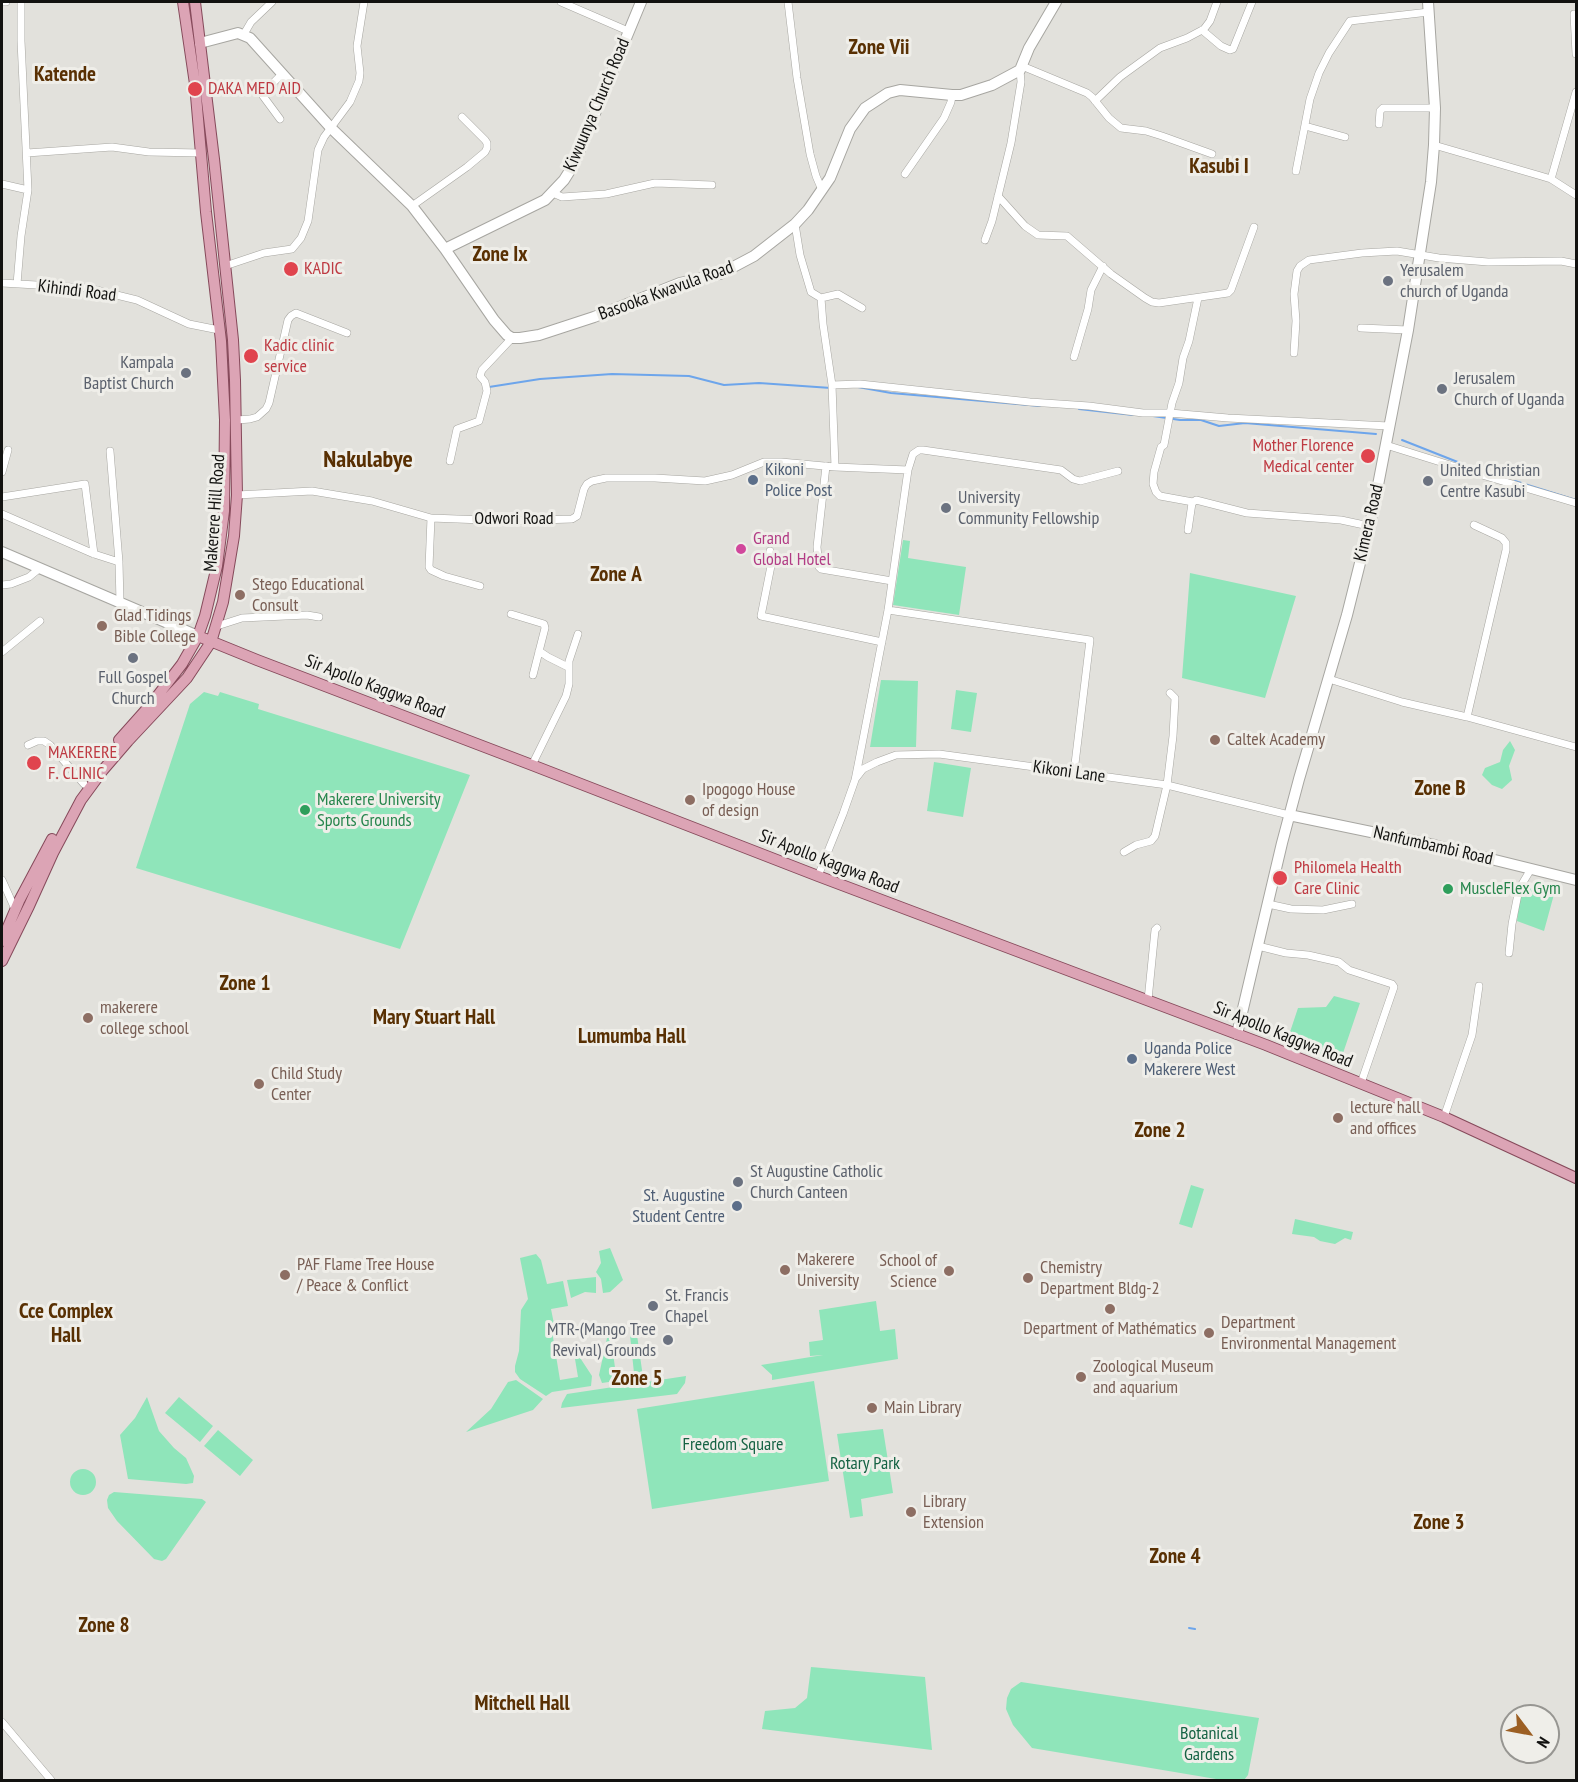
<!DOCTYPE html>
<html>
<head>
<meta charset="utf-8">
<style>
	body { margin:0 }
	#map { position:relative; width:1578px; height:1782px; overflow:hidden; background:#e2e1dc; font-family:"PT Sans Narrow",sans-serif }
	canvas { display:block }
	.frame { position:absolute; inset:0; border:3px solid #121210; pointer-events:none }
	.north { position:absolute; left:1500px; top:1704px; width:60px; height:60px; box-sizing:border-box; background:#efeee9; border:2px solid #979692; border-radius:50%; rotate:122deg; font-size:16px; font-weight:700; line-height:24px; text-align:center; color:#121210 }
	.north::after { content:''; display:block; margin:auto; width:21px; height:27px; background:#9c5f23; clip-path:polygon(50% 0,100% 100%,50% 72%,0 100%) }
</style>
</head>
<body>
<div id="map">
<canvas width="1578" height="1782"></canvas>
<div class="frame"></div>
<div class="north">N</div>
</div>
<script>
const g = document.querySelector('canvas').getContext('2d');
g.lineJoin = 'round';
function paint(path, color) {
  g.fillStyle = color;
  g.fill(path, 'evenodd');
}
function shape(rows) {
  const path = new Path2D();
  for (const r of rows) {
    if (r.length === 3) {
      path.moveTo(r[0] + r[2], r[1]);
      path.arc(r[0], r[1], r[2], 0, 2 * Math.PI);
      continue;
    }
    path.moveTo(r[0], r[1]);
    for (let i = 2; i < r.length; i += 2) path.lineTo(r[i], r[i + 1]);
  }
  return path;
}
function trace(path, color, width, dash) {
  g.strokeStyle = color;
  g.lineWidth = width;
  g.lineCap = dash ? 'butt' : 'round';
  g.setLineDash(dash || []);
  g.stroke(path);
}
function label(font, color, halo, rows, align = 'center') {
  g.font = font + ' "PT Sans Narrow",sans-serif';
  g.lineWidth = 6;
  g.setLineDash([]);
  g.textBaseline = 'middle';
  g.strokeStyle = halo;
  g.fillStyle = color;
  for (const [text, x, y, turn = 0] of rows) {
    g.save();
    g.translate(x, y);
    g.rotate((+turn || 0) * Math.PI / 180);
    g.textAlign = isNaN(turn) ? turn : align;
    if (halo) g.strokeText(text, 0, 0);
    g.fillText(text, 0, 0);
    g.restore();
  }
}
paint(shape([
	[903,540,910,541,908,558,966,567,959,615,893,605],
	[1190,573,1296,596,1265,698,1182,678],
	[881,680,918,681,916,747,870,747],
	[956,690,977,693,971,732,951,729],
	[204,692,218,696,220,692,259,704,258,709,470,775,400,949,136,868,190,704],
	[1510,741,1515,750,1509,766,1512,780,1502,789,1492,785,1482,775,1485,768,1500,762,1503,750],
	[934,762,971,768,963,817,927,811],
	[1556,887,1544,931,1517,921,1521,888],
	[1334,996,1360,1003,1340,1062,1286,1044,1298,1008,1326,1007],
	[1191,1185,1204,1189,1192,1228,1179,1224],
	[1295,1219,1353,1232,1351,1240,1345,1238,1335,1244,1320,1241,1314,1237,1292,1234],
	[610,1248,623,1280,610,1292,603,1293,601,1279,596,1272,601,1263,599,1251],
	[536,1254,541,1260,547,1284,563,1281,568,1306,551,1309,554,1324,551,1325,560,1380,578,1377,573,1347,592,1376,591,1386,552,1392,546,1396,520,1379,515,1372,515,1366,519,1351,521,1310,528,1299,520,1258],
	[596,1277,596,1293,585,1292,571,1298,567,1280],
	[876,1301,880,1331,895,1329,898,1359,772,1380,772,1375,761,1365,823,1355,810,1356,809,1342,823,1340,819,1310],
	[636,1328,643,1377,602,1383,599,1375,607,1338,611,1338,616,1375,634,1373,630,1335],
	[686,1376,685,1383,677,1394,561,1408,562,1403,567,1394],
	[516,1380,543,1399,533,1410,466,1432,491,1409,508,1382],
	[814,1381,829,1481,652,1509,637,1409],
	[147,1397,159,1431,174,1448,186,1458,194,1476,193,1483,186,1484,128,1479,120,1435,135,1418],
	[179,1397,213,1426,200,1442,165,1413],
	[883,1429,893,1493,861,1499,863,1516,850,1518,837,1434],
	[218,1430,253,1460,240,1476,204,1446],
	[83,1482,13],
	[114,1492,202,1499,206,1502,166,1559,162,1561,154,1559,117,1521,108,1508,107,1500,109,1495],
	[811,1667,925,1677,932,1750,762,1729,765,1711,795,1708,807,1698],
	[1021,1682,1259,1718,1248,1775,1244,1780,1222,1780,1032,1748,1013,1725,1006,1709,1007,1698,1011,1689]
]), '#8fe5ba');
trace(shape([
	[489,387,540,379,612,374,689,376,724,385,759,383,831,388],
	[858,387,891,393,1040,406],
	[1079,409,1133,415],
	[1153,416,1180,420,1201,420,1219,426,1245,423,1376,434],
	[1402,440,1483,472],
	[1515,481,1576,500],
	[1189,1628,1195,1629]
]), '#6da5eb', 2);
const street = shape([
	[2,2,6,2],
	[561,2,628,31],
	[788,2,797,78,810,154,816,176,822,190],
	[1574,14,1576,54],
	[1202,30,1221,46,1230,50,1233,49,1252,2],
	[244,34,251,22,272,2],
	[1022,66,1087,93,1092,97,1109,118,1121,128,1146,131,1162,136,1212,154],
	[1095,101,1120,77,1160,48,1187,38,1204,29,1210,21,1217,2],
	[280,119,263,96,263,93,282,74],
	[1379,124,1380,111,1383,108,1435,108],
	[1305,126,1345,137],
	[1434,145,1541,176,1551,179,1576,195],
	[27,153,112,147,149,152,201,153],
	[1296,171,1310,99,1319,73,1329,53,1350,21,1429,12],
	[905,174,944,118,951,102,952,95],
	[1551,179,1576,92],
	[2,184,28,190],
	[553,193,562,197,606,194,655,183,712,185],
	[998,196,1025,226,1038,235,1067,236,1111,274,1145,298,1152,302,1159,303,1228,293,1231,290,1254,227],
	[412,206,467,167,485,152,487,148,487,143,485,140,462,117],
	[795,224,800,255,811,292,821,298,838,294,862,308],
	[985,240,992,221,1011,143,1021,82,1020,70],
	[225,266,264,253,292,249,301,238,308,221,318,150,324,137,350,102,359,81,360,73,357,46,364,2],
	[2,283,88,288,137,300,189,324,219,330],
	[17,284,21,236,28,190,21,41,21,2],
	[821,298,823,324,832,385,835,467],
	[1361,328,1408,330],
	[1294,353,1296,321,1294,294,1297,271,1300,266,1309,260,1362,253,1397,251,1439,258,1488,262,1561,261,1576,264],
	[1074,357,1088,309,1091,290,1103,266],
	[832,385,860,384,1030,402,1089,406,1143,413,1170,413,1228,418,1389,426],
	[237,420,250,419,257,417,266,409,269,403,288,320,291,316,296,313,347,333],
	[1386,445,1482,475,1576,503],
	[110,451,119,562,120,603],
	[450,461,457,429,479,421,487,391,485,382,480,376,482,370,512,338],
	[826,466,817,547,819,567,821,569,892,581],
	[2,472,8,450],
	[237,495,312,491,372,501,431,518,509,521,572,519,577,516,584,489,587,484,592,481,606,478,655,478,705,481,732,475,764,462,781,462,835,467,908,470],
	[2,497,85,484,94,554],
	[1193,502,1160,496,1156,492,1153,484,1154,472,1161,447,1164,445,1172,403,1179,383,1183,358,1189,341,1198,298],
	[2,514,94,554,119,562],
	[431,518,429,567,431,570,444,576,480,586],
	[1188,530,1192,503,1196,500,1247,513,1341,520,1369,526],
	[770,551,771,566,761,616,882,642],
	[2,585,11,584,29,577,40,568],
	[888,610,1090,640,1074,772],
	[511,614,544,624,545,628,533,675],
	[217,626,242,618,307,615,319,617],
	[539,651,548,657,568,667],
	[2,652,40,621],
	[1329,679,1402,702,1467,717,1576,747],
	[1467,717,1506,550,1506,543,1502,538,1474,525],
	[28,745,37,741,44,741,50,745,84,784],
	[532,765,566,696,569,684,569,661,578,634],
	[856,778,863,769,877,762,896,755,939,754,1167,785,1289,815],
	[1124,852,1136,845,1151,841,1155,836,1167,785,1173,736,1175,698,1170,693],
	[818,876,843,814,855,780,859,760,888,610,908,470,913,454,919,450,923,450,1061,470,1073,479,1080,481,1118,471],
	[2,880,15,909],
	[1268,904,1291,909,1323,910,1352,904],
	[1258,946,1286,953,1308,955,1339,962,1349,970,1392,984,1394,987,1361,1083],
	[1509,953,1512,924,1519,889,1531,869],
	[1148,1000,1155,930,1157,928],
	[1444,1117,1472,1035,1479,986],
	[2,1722,51,1780]
]);
const secondary = shape([
	[200,43,238,33,250,38,331,128,412,206,445,249,494,320,507,335,512,338,520,338,539,335,594,317,680,283,720,274,754,256,795,224,808,210,830,178,850,129,865,108,888,93,900,90,952,95,961,95,992,85,1020,70,1029,48,1056,2],
	[445,249,545,200,564,180,574,164,641,2],
	[2,552,198,636],
	[1289,815,1434,845,1576,880],
	[1237,1034,1282,843,1299,779,1347,615,1373,511,1408,330,1431,182,1434,145,1435,108,1428,2]
]);
const primary = shape([
	[198,636,257,660,532,765,818,876,1266,1045,1444,1117,1576,1178],
	[119,740,152,703,182,664,198,636,205,616,217,566,224,511,225,420,221,341,206,212,195,84,183,2],
	[2,941,19,901,52,839],
	[2,961,29,906,53,853,81,800,103,770,128,741,187,678,211,642,223,602,234,536,237,495,235,380,233,340,214,159,195,2]
]);
trace(street, '#a7a6a1', 8);
trace(secondary, '#a7a6a1', 12);
trace(primary, '#864a5b', 12);
trace(street, '#fff', 7);
trace(secondary, '#fff', 10);
trace(primary, '#dca4b5', 10);
for (const [x, y, r, color] of [
	[195,89,8,"#e0444e"],
	[291,269,8,"#e0444e"],
	[1388,281,6,"#6b7280"],
	[251,356,8,"#e0444e"],
	[186,373,6,"#6b7280"],
	[1442,389,6,"#6b7280"],
	[1368,456,8,"#e0444e"],
	[753,480,6,"#5c6f8a"],
	[1428,481,6,"#6b7280"],
	[946,508,6,"#6b7280"],
	[741,549,6,"#d1479c"],
	[240,595,6,"#8d6e63"],
	[102,626,6,"#8d6e63"],
	[133,658,6,"#6b7280"],
	[1215,740,6,"#8d6e63"],
	[34,763,8,"#e0444e"],
	[690,800,6,"#8d6e63"],
	[305,810,6,"#2e9e5b"],
	[1280,878,8,"#e0444e"],
	[1448,889,6,"#2e9e5b"],
	[88,1018,6,"#8d6e63"],
	[1132,1059,6,"#5c6f8a"],
	[259,1084,6,"#8d6e63"],
	[1338,1118,6,"#8d6e63"],
	[738,1182,6,"#6b7280"],
	[737,1206,6,"#5c6f8a"],
	[785,1270,6,"#8d6e63"],
	[949,1271,6,"#8d6e63"],
	[285,1275,6,"#8d6e63"],
	[1028,1278,6,"#8d6e63"],
	[653,1306,6,"#6b7280"],
	[1110,1309,6,"#8d6e63"],
	[1209,1333,6,"#8d6e63"],
	[668,1340,6,"#6b7280"],
	[1081,1377,6,"#8d6e63"],
	[872,1408,6,"#8d6e63"],
	[911,1512,6,"#8d6e63"]
]) {
  const dot = new Path2D();
  dot.arc(x, y, r, 0, 2 * Math.PI);
  g.fillStyle = color;
  g.fill(dot);
  trace(dot, '#efeee9', 2);
}
label('18px', '#be3a42', '#efeee9', [
	["DAKA MED AID",208,89],
	["KADIC",304,269],
	["Kadic clinic",264,346],
	["service",264,367],
	["Mother Florence",1354,446,"right"],
	["Medical center",1354,467,"right"],
	["MAKERERE",48,753],
	["F. CLINIC",48,774],
	["Philomela Health",1294,868],
	["Care Clinic",1294,889]
], 'left');
label('18px', '#121210', '#efeee9', [
	["Kiwuunya Church Road",597,105,-67],
	["Kihindi Road",77,291,7],
	["Basooka Kwavula Road",666,291,-20],
	["Makerere Hill Road",215,513,-86],
	["Odwori Road",514,519],
	["Kimera Road",1369,523,-77],
	["Sir Apollo Kaggwa Road",375,687,21],
	["Kikoni Lane",1069,772,8],
	["Nanfumbambi Road",1433,846,13],
	["Sir Apollo Kaggwa Road",829,862,21],
	["Sir Apollo Kaggwa Road",1283,1035,22]
]);
label('18px', '#5b616d', '#efeee9', [
	["Yerusalem",1400,271],
	["church of Uganda",1400,292],
	["Kampala",174,363,"right"],
	["Baptist Church",174,384,"right"],
	["Jerusalem",1454,379],
	["Church of Uganda",1454,400],
	["United Christian",1440,471],
	["Centre Kasubi",1440,492],
	["University",958,498],
	["Community Fellowship",958,519],
	["Full Gospel",133,678,"center"],
	["Church",133,699,"center"],
	["St Augustine Catholic",750,1172],
	["Church Canteen",750,1193],
	["St. Francis",665,1296],
	["Chapel",665,1317],
	["MTR-(Mango Tree",656,1330,"right"],
	["Revival) Grounds",656,1351,"right"]
], 'left');
label('18px', '#4e5e75', '#efeee9', [
	["Kikoni",765,470],
	["Police Post",765,491],
	["Uganda Police",1144,1049],
	["Makerere West",1144,1070],
	["St. Augustine",725,1196,"right"],
	["Student Centre",725,1217,"right"]
], 'left');
label('18px', '#b23c85', '#efeee9', [
	["Grand",753,539],
	["Global Hotel",753,560]
], 'left');
label('18px', '#785e54', '#efeee9', [
	["Stego Educational",252,585],
	["Consult",252,606],
	["Glad Tidings",114,616],
	["Bible College",114,637],
	["Caltek Academy",1227,740],
	["Ipogogo House",702,790],
	["of design",702,811],
	["makerere",100,1008],
	["college school",100,1029],
	["Child Study",271,1074],
	["Center",271,1095],
	["lecture hall",1350,1108],
	["and offices",1350,1129],
	["Makerere",797,1260],
	["University",797,1281],
	["School of",937,1261,"right"],
	["Science",937,1282,"right"],
	["PAF Flame Tree House",297,1265],
	["/ Peace & Conflict",297,1286],
	["Chemistry",1040,1268],
	["Department Bldg-2",1040,1289],
	["Department",1221,1323],
	["Environmental Management",1221,1344],
	["Department of Mathématics",1110,1329,"center"],
	["Zoological Museum",1093,1367],
	["and aquarium",1093,1388],
	["Main Library",884,1408],
	["Library",923,1502],
	["Extension",923,1523]
], 'left');
label('18px', '#27864d', '#efeee9', [
	["Makerere University",317,800],
	["Sports Grounds",317,821],
	["MuscleFlex Gym",1460,889]
], 'left');
label('18px', '#166344', '#efeee9', [
	["Freedom Square",733,1445],
	["Rotary Park",865,1464],
	["Botanical",1209,1734],
	["Gardens",1209,1755]
]);
label('bold 21px', '#593003', '#efeee9', [
	["Zone Vii",879,48],
	["Katende",65,75],
	["Kasubi I",1219,167],
	["Zone Ix",500,255],
	["Zone A",616,575],
	["Zone B",1440,789],
	["Zone 1",245,984],
	["Mary Stuart Hall",434,1018],
	["Lumumba Hall",632,1037],
	["Zone 2",1160,1131],
	["Cce Complex",66,1312],
	["Hall",66,1336],
	["Zone 5",637,1379],
	["Zone 3",1439,1523],
	["Zone 4",1175,1557],
	["Zone 8",104,1626],
	["Mitchell Hall",522,1704]
]);
label('bold 24px', '#593003', '#efeee9', [
	["Nakulabye",368,460]
]);
</script>
</body>
</html>
